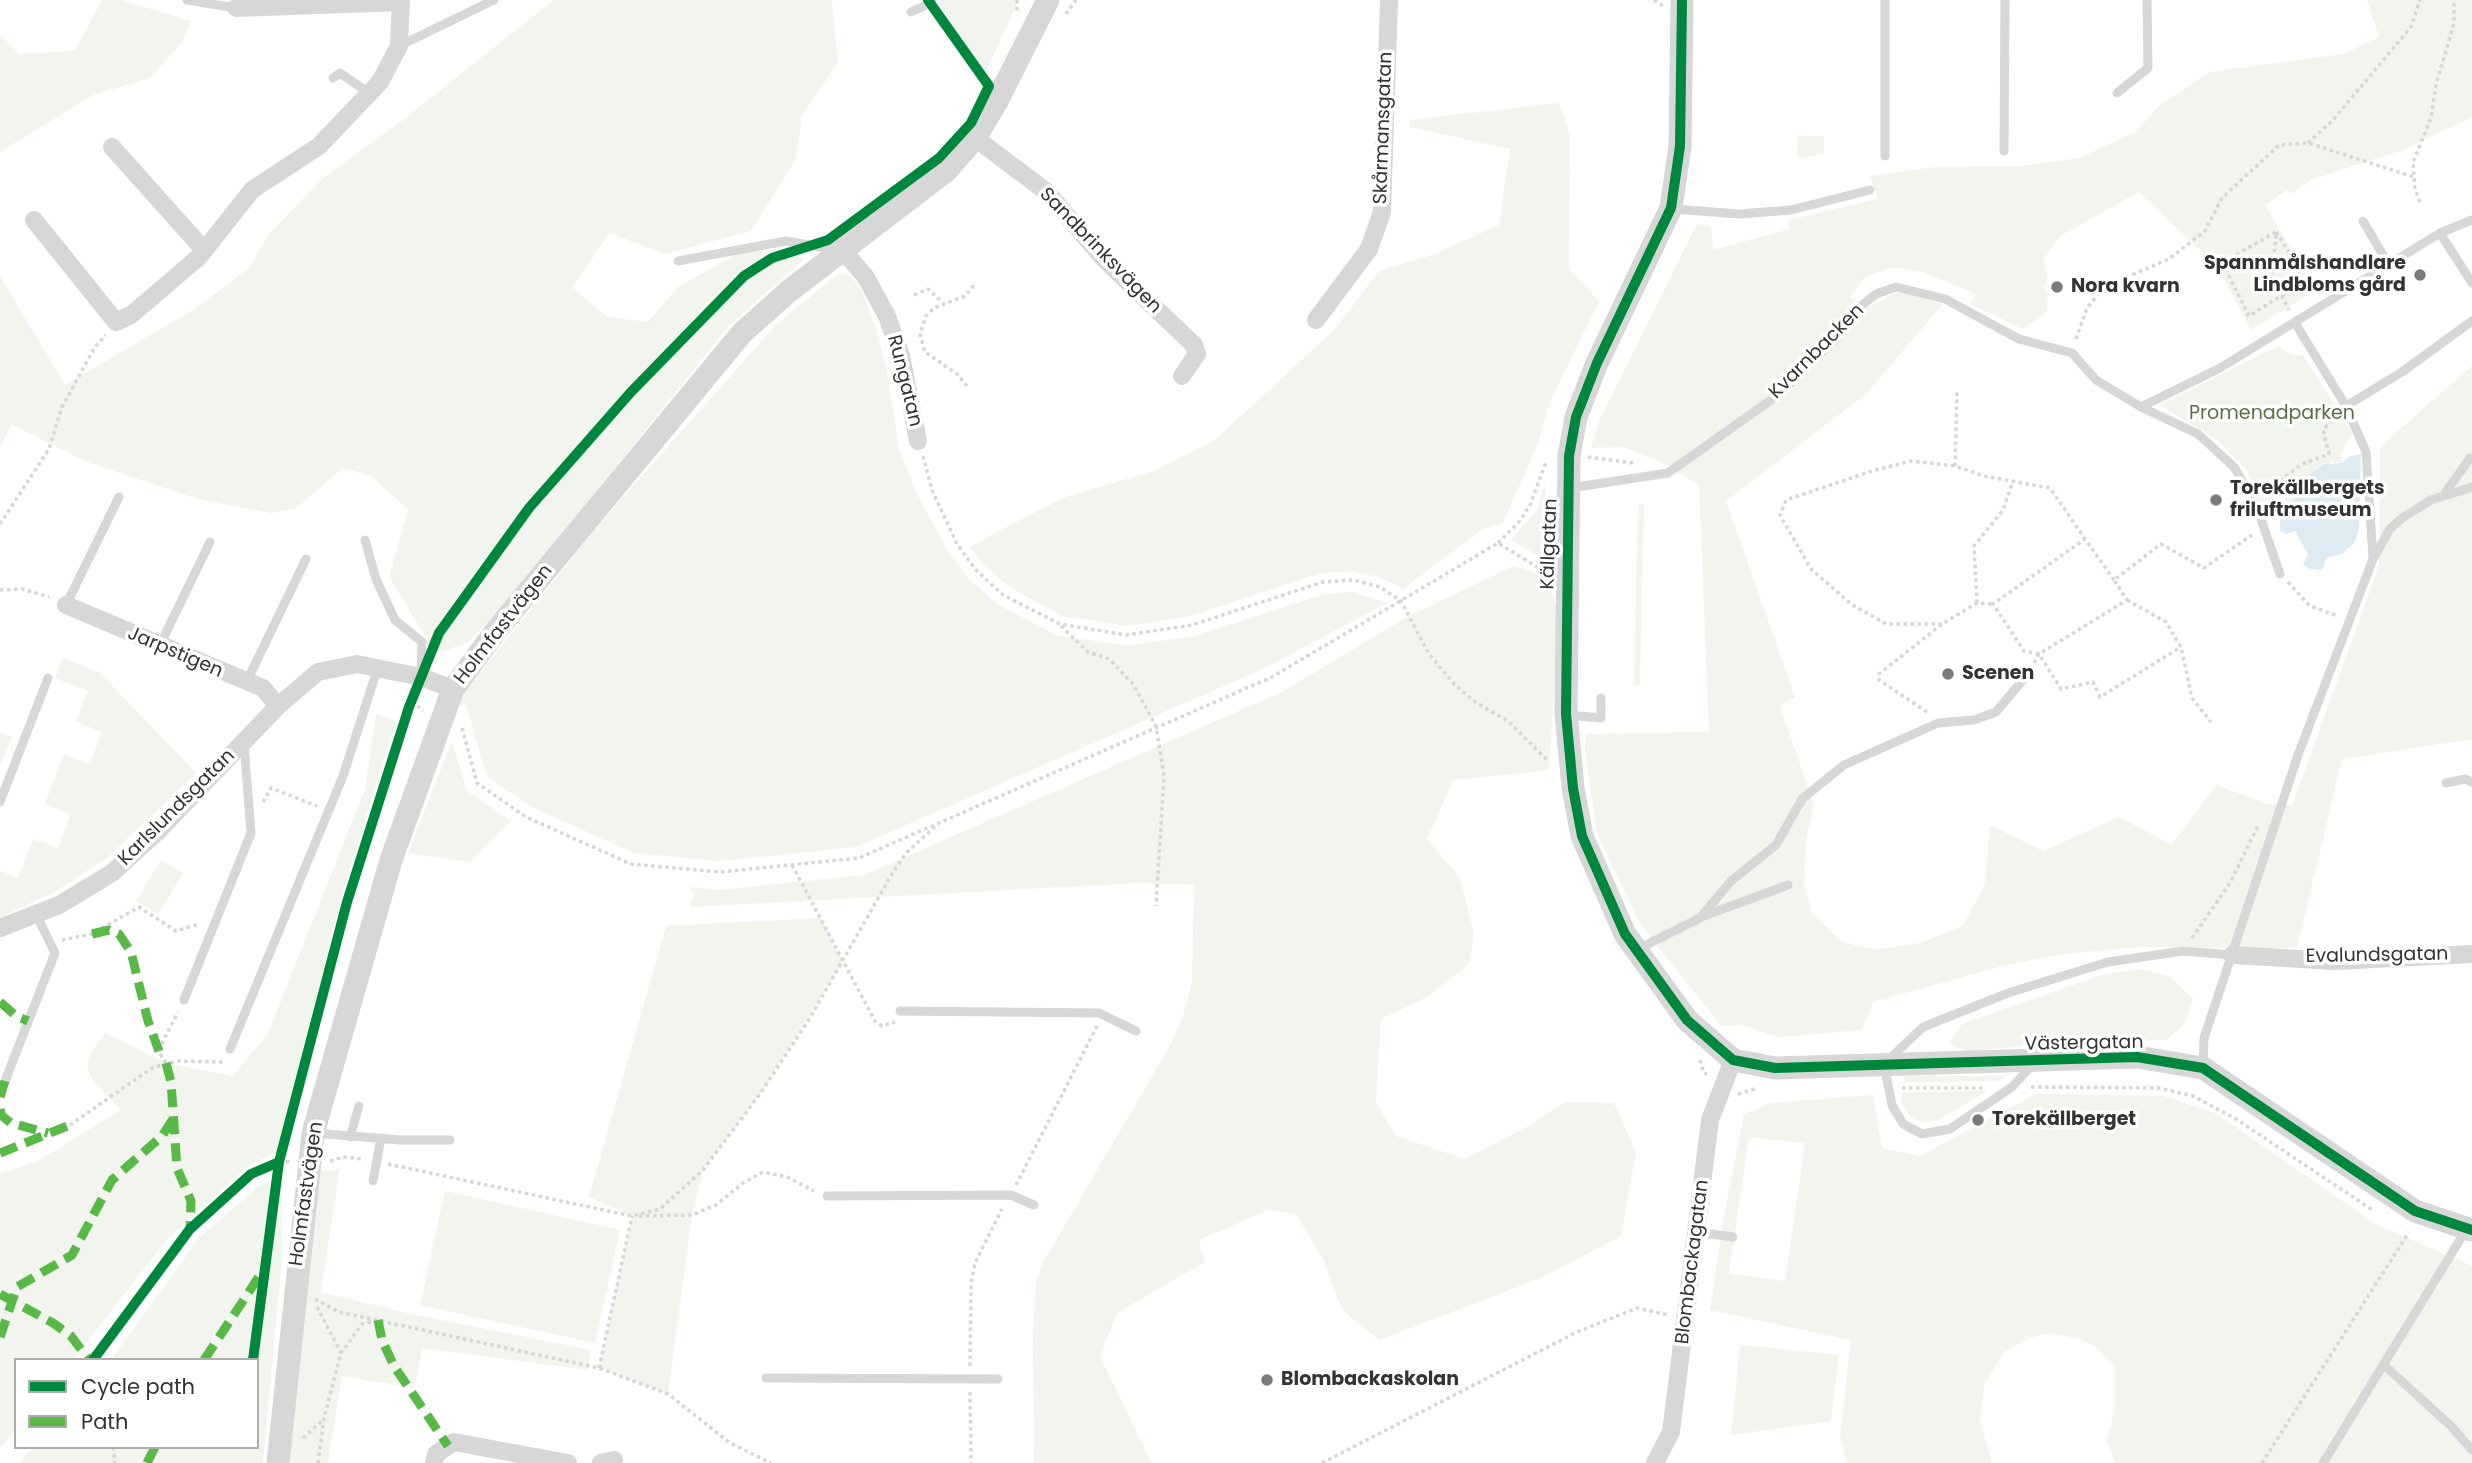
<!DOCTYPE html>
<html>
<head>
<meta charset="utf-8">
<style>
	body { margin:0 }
	#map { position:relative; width:2472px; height:1463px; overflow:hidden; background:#fff; font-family:Poppins,sans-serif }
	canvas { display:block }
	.legend { position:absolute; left:14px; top:1358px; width:245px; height:91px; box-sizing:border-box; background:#fff; border:2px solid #adadad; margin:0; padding:9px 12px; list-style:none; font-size:21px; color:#333 }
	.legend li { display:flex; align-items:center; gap:14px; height:35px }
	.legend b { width:35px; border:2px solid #adadad }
</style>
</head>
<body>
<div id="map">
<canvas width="2472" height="1463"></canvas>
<ul class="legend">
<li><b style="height:9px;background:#00873e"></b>Cycle path</li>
<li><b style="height:9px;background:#58b947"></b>Path</li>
</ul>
</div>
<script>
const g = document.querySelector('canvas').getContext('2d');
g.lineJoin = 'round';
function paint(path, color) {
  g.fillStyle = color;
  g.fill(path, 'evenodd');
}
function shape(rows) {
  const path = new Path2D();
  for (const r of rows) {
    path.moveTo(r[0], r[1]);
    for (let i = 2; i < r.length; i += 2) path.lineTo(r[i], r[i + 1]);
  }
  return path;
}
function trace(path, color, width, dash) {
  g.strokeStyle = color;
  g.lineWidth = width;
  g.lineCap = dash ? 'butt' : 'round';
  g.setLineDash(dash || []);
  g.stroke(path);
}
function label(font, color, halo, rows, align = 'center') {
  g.font = font + ' Poppins,sans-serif';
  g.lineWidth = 7;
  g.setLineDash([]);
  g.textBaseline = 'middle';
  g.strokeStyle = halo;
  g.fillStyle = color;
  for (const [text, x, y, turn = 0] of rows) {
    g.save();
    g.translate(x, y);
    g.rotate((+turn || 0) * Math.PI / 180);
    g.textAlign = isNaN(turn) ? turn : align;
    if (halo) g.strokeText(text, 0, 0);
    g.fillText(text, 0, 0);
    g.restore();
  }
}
paint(shape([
	[102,0,121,0,191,21,183,41,150,78,93,95,0,152,0,35,19,54,75,51],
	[554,0,832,0,838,63,802,115,796,159,751,231,664,254,610,233,572,287,607,317,648,322,678,287,737,254,778,249,804,259,727,328,507,603,468,642,439,653,427,639,389,577,408,510,372,476,343,468,296,508,271,513,198,499,85,461,11,424,0,449,0,276,65,385,195,309,249,268,268,235,323,178,399,123],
	[936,0,1015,0,1016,6,986,72],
	[2367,0,2472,0,2472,117,2406,149,2310,180,2291,194,2287,190,2265,205,2306,275,2301,278,2310,294,2251,330,2223,277,2209,259,2139,192,2060,236,2043,259,2048,277,2044,287,2048,296,2046,313,2023,329,1970,304,1976,294,1924,272,1892,267,1864,278,1850,297,1867,308,1896,293,1919,296,1942,305,1866,394,1726,501,1795,697,1780,706,1814,805,1806,840,1804,883,1812,913,1842,942,1876,950,1920,943,1963,926,1985,884,1990,825,2043,851,2119,817,2172,845,2216,785,2268,804,2292,806,2379,566,2380,451,2385,442,2472,366,2472,739,2342,759,2297,948,2137,947,2056,955,2002,966,1873,1002,1862,1030,1778,1037,1742,1025,1721,1026,1641,925,1597,833,1585,750,1586,734,1709,732,1699,485,1659,461,1622,447,1591,448,1599,421,1697,224,1711,227,1713,250,1790,229,1788,220,1878,199,1870,176,1935,167,2022,166,2080,158,2135,132,2160,105,2210,72,2344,54,2379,37],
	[1559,103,1570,135,1569,269,1599,301,1550,402,1538,443,1503,523,1483,529,1403,589,1382,578,1355,571,1321,573,1190,616,1127,626,1062,616,1009,587,983,564,970,547,997,532,1065,497,1151,472,1215,440,1335,329,1379,271,1432,255,1499,225,1510,149,1410,127,1410,120],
	[1797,136,1824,136,1824,154,1798,159],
	[839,273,851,276,860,288,874,323,886,366,899,448,918,496,947,550,968,578,997,604,1056,635,1126,646,1195,636,1325,594,1353,592,1387,603,1267,667,856,847,720,861,634,853,532,807,487,777,466,704,457,707,462,695,601,522,776,325],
	[2278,346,2292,355,2303,355,2353,434,2341,452,2342,463,2332,461,2297,494,2295,500,2280,502,2278,508,2263,508,2246,469,2216,439,2160,405],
	[1545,483,1548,570,1539,556,1511,540,1537,510],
	[1638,504,1644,504,1640,685,1634,685],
	[1514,566,1543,576,1551,588,1559,617,1549,770,1453,780,1427,839,1460,878,1474,934,1469,964,1427,997,1381,1019,1376,1103,1396,1136,1465,1159,1527,1127,1565,1102,1614,1103,1636,1152,1621,1236,1541,1278,1379,1340,1342,1310,1324,1261,1296,1214,1268,1210,1199,1240,1205,1262,1117,1313,1100,1357,1152,1463,1034,1463,1033,1333,1036,1281,1044,1261,1172,1042,1183,1016,1192,983,1194,885,1137,883,690,907,694,893,687,887,720,890,864,875,1280,693,1409,616],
	[63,658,99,672,196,773,108,857,55,892,0,917,0,871,18,878,33,839,58,848,71,814,45,804,64,754,90,764,102,732,76,722,88,691,55,678],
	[376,714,396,721,342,894,277,1151,249,1166,168,1238,73,1360,16,1360,16,1429,0,1448,0,1174,36,1162,121,1110,94,1082,87,1069,90,1054,105,1033,166,1063,232,1076,268,1034,365,789],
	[0,733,12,737,0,765],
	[452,741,467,791,511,821,470,862,408,853],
	[161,860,183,873,158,914,136,901],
	[821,918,843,962,760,1094,703,1170,692,1215,668,1394,599,1368,632,1216,589,1197,666,926],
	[2140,969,2169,976,2193,999,2185,1024,2166,1040,2044,1043,1969,1052,1949,1044,1962,1024,2102,975],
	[1904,1076,2004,1076,1999,1081,1904,1082],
	[1988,1091,1940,1119,1925,1123,1912,1118,1901,1103,1902,1092],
	[2036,1094,2163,1096,2215,1113,2376,1224,2472,1266,2472,1463,2115,1463,2107,1440,2115,1408,2115,1367,2097,1348,2080,1339,2050,1333,2030,1338,2004,1352,1984,1385,1980,1421,1992,1463,1847,1463,1840,1435,1851,1340,1710,1310,1723,1221,1744,1114,1771,1103,1873,1095,1882,1148,1920,1156],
	[1749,1137,1805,1143,1785,1281,1729,1274],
	[340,1168,321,1292,410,1314,591,1350,588,1370,422,1348,415,1388,342,1376,328,1463,289,1463,318,1171,333,1171],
	[282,1176,282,1257,263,1463,19,1463,33,1447,257,1447,257,1360,111,1360,199,1238,259,1186],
	[445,1191,620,1230,595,1343,420,1305],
	[1740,1345,1839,1355,1831,1421,1731,1435]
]), '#f1f5ed');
paint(shape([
	[2361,454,2359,529,2355,542,2342,554,2327,558,2322,570,2310,569,2303,565,2308,554,2295,531,2286,534,2280,531,2280,502,2295,500,2295,486,2324,464,2342,463,2350,456]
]), '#ddebf3');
trace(shape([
	[1017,0,1017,12],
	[1654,0,1663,6],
	[1066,14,1076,0],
	[2308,143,2333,120,2411,27,2420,0],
	[2420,202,2415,189,2413,162,2431,118,2436,85,2454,23,2454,0],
	[2276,232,2302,272,2295,275,2300,284,2249,316,2228,274,2230,258,2276,232],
	[2276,235,2272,276,2289,310],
	[914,295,928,289,942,302],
	[2076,339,2087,308,2104,287,2169,259,2205,231,2222,198,2279,145,2308,143,2414,177],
	[967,386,957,374,925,352,920,334,926,316,934,308,965,296,975,284],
	[923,456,932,490,957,544,976,570,1003,595,1060,624,1126,635,1192,625,1323,582,1354,580,1380,587,1401,601,1429,654,1454,684,1475,702,1508,721,1548,761],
	[1588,457,1633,463],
	[1955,466,1957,392],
	[2263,493,2302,464,2329,454,2323,430,2336,415],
	[0,524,49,449,62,407,95,347,106,335],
	[1498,543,1519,522,1530,505,1546,462],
	[2114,580,2085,539,1993,604,2024,651,2039,654,2061,689,2093,682,2100,697,2181,647],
	[2288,582,2310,606,2338,616],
	[0,590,22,589,49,597],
	[2127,600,2166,622,2181,647,2192,698,2211,722],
	[1977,603,1974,546,2003,510,2013,481],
	[1942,624,1886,624,1851,604,1811,569,1780,515,1786,500,1872,471,1911,461,1955,466,1984,476,2050,488,2085,539],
	[1061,626,1088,652,1109,659,1133,684,1156,726,1164,776,1156,906],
	[2034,663,2039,654,2127,600,2114,580,2161,544,2204,568,2252,535],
	[412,701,423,711],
	[1927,712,1879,680,1879,674,1942,624,1977,603,1993,604],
	[462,728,477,783,526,817,631,864,720,872,859,858,1272,677,1498,543,1547,573],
	[263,802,271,788,317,806],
	[792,865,875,1021,882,1026,895,1022],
	[2192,938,2230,883,2259,824],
	[62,940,92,934,139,907,176,931,199,924],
	[1700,1060,1704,1073,1707,1074],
	[166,1063,160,1054,163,1041,178,1012],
	[2031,1087,2159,1088,2193,1096,2236,1119,2374,1211],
	[1902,1088,1985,1088],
	[1738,1094,1758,1088],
	[70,1125,152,1068,177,1061,225,1062],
	[330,1161,343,1157,363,1159],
	[279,1162,291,1161],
	[388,1164,632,1216,660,1209,703,1170,760,1094,810,1018,893,872,907,852,937,825],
	[1016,1185,1097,1026],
	[639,1216,692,1215,716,1205,743,1183,763,1172,787,1177,814,1191],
	[315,1299,339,1312,599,1368,668,1394,730,1443,771,1463],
	[317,1307,341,1353],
	[970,1366,971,1284,975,1263,1002,1209],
	[599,1368,632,1216],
	[970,1392,971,1463],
	[303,1438,323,1420],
	[113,1447,115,1463],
	[318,1463,324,1418,341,1353,362,1324,375,1321],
	[1322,1463,1577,1332,1637,1308,1668,1315],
	[2262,1463,2409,1232]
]), '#d6d6d6', 3.5, [3.5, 3.5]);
trace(shape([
	[187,0,236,8],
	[1885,0,1885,156],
	[911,12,931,3,932,0],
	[399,46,494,0],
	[333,78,340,73,369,93],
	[2117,93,2148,68,2147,0],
	[2004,151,2005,0],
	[1673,209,1739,214,1791,210,1870,190],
	[2472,220,2440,233,2472,283],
	[2363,221,2389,265],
	[678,261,786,241,838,250],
	[2295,323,2346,406,2366,452,2373,557],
	[2346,406,2402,372,2472,321],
	[2141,407,2198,434,2234,467,2255,502,2280,574],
	[1570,488,1668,473,1778,395,1836,339,1861,306,1876,294,1896,287,1945,299,2019,339,2072,353,2096,380,2141,407,2220,368,2440,233],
	[2445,493,2470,458],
	[365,540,376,579,395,620,422,642,421,677],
	[66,605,119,497],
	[159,647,210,542],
	[246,683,306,559],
	[1567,715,1601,718,1601,698],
	[2446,783,2465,779,2472,782],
	[0,802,48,678],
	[1701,917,1788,885],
	[1638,949,1700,918,1731,881,1776,845,1802,799,1844,765,1938,723,1974,720,1996,712,2027,675],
	[184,1000,251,833,244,743],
	[900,1011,1099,1013,1136,1031],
	[230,1049,343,776,378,667],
	[2034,1063,2012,1087,1950,1129,1922,1134,1903,1124,1892,1105,1884,1064,1923,1027,2008,993,2108,962,2183,951,2232,955],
	[2203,1066,2204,1038,2298,755,2373,559,2390,529,2402,518,2431,500,2472,487],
	[5,1081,55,953,36,914],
	[315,1133,400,1140,450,1140],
	[350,1137,359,1106],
	[373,1181,381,1138],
	[827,1196,1011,1195,1034,1205],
	[1697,1232,1733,1237],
	[2384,1365,2452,1427,2472,1450],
	[766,1378,998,1379],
	[2323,1463,2466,1230]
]), '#d7d7d7', 9);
trace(shape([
	[236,8,401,2],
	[975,138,1047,192,1103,258,1194,345,1197,354,1182,376],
	[112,147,204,250],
	[34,220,116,322,131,315,199,257,252,190,319,146,380,82,399,46,401,0],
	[843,251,865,276,887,316,901,356,918,441],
	[1316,320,1369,249,1382,212,1389,0],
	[66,605,263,688,278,706],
	[0,928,59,905,112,873,159,830,278,706,318,672,357,664,421,677,453,689],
	[2232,955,2335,961,2472,954],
	[434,1463,436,1454,454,1442,568,1463],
	[601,1463,614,1460],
	[1655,1463,1671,1432,1710,1120,1733,1060]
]), '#d7d7d7', 18);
trace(shape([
	[1682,0,1680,146,1671,208,1597,363,1576,417,1569,456,1566,714,1573,788,1582,836,1625,934,1687,1020,1733,1060,1775,1068,2137,1057,2203,1068,2415,1211,2472,1230],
	[278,1463,313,1133,391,860,453,689,495,632,742,333,789,291,947,170,975,138,997,101,1048,0]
]), '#d7d7d7', 23);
trace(shape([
	[92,934,109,930,119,934,131,952,148,1021,160,1054],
	[0,1002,16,1016,28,1021],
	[166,1063,171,1082,177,1168,191,1201,190,1229],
	[0,1097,5,1081],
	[0,1109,1,1115,11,1123,48,1133],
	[0,1153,70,1125],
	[0,1294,53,1323,71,1336,89,1360],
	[378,1320,382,1340,394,1366,448,1446],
	[0,1337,17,1287,72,1255,112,1180,162,1136,173,1119],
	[204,1360,262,1272],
	[147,1463,155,1447]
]), '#58b947', 9, [18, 9]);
trace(shape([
	[1682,0,1680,146,1671,208,1597,363,1576,417,1569,456,1566,714,1573,788,1582,836,1625,934,1687,1020,1733,1060,1775,1068,2137,1057,2203,1068,2415,1211,2472,1230],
	[93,1360,190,1229,251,1174,279,1162],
	[253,1360,279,1162,347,902,409,707,439,633,529,508,631,392,744,276,772,258,828,240,939,158,971,123,989,86,928,0]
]), '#00873e', 10);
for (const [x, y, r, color] of [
	[2420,275,7,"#7a7a7a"],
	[2057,287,7,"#7a7a7a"],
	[2216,500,7,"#7a7a7a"],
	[1948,674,7,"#7a7a7a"],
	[1978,1120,7,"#7a7a7a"],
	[1267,1380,7,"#7a7a7a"]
]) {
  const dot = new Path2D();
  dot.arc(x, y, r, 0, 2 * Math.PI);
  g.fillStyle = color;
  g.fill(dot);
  trace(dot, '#fff', 2.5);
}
label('19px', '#333', '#fff', [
	["Skårmansgatan",1384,128,-88],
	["Sandbrinksvägen",1100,251,46],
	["Kvarnbacken",1817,352,-45],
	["Rungatan",904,381,76],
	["Källgatan",1550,544,-88],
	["Holmfastvägen",504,625,-52],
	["Jarpstigen",175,653,23],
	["Karlslundsgatan",177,808,-45],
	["Evalundsgatan",2377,956,-1],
	["Västergatan",2084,1044,-1],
	["Holmfastvägen",307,1194,-82],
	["Blombackagatan",1693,1262,-83]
]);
label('bold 19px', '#333', '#fff', [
	["Spannmålshandlare",2406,264,"right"],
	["Lindbloms gård",2406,286,"right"],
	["Nora kvarn",2071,287],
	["Torekällbergets",2230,489],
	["friluftmuseum",2230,511],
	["Scenen",1962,674],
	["Torekällberget",1992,1120],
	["Blombackaskolan",1281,1380]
], 'left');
label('19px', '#56703f', '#fff', [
	["Promenadparken",2272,414]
]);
</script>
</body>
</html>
